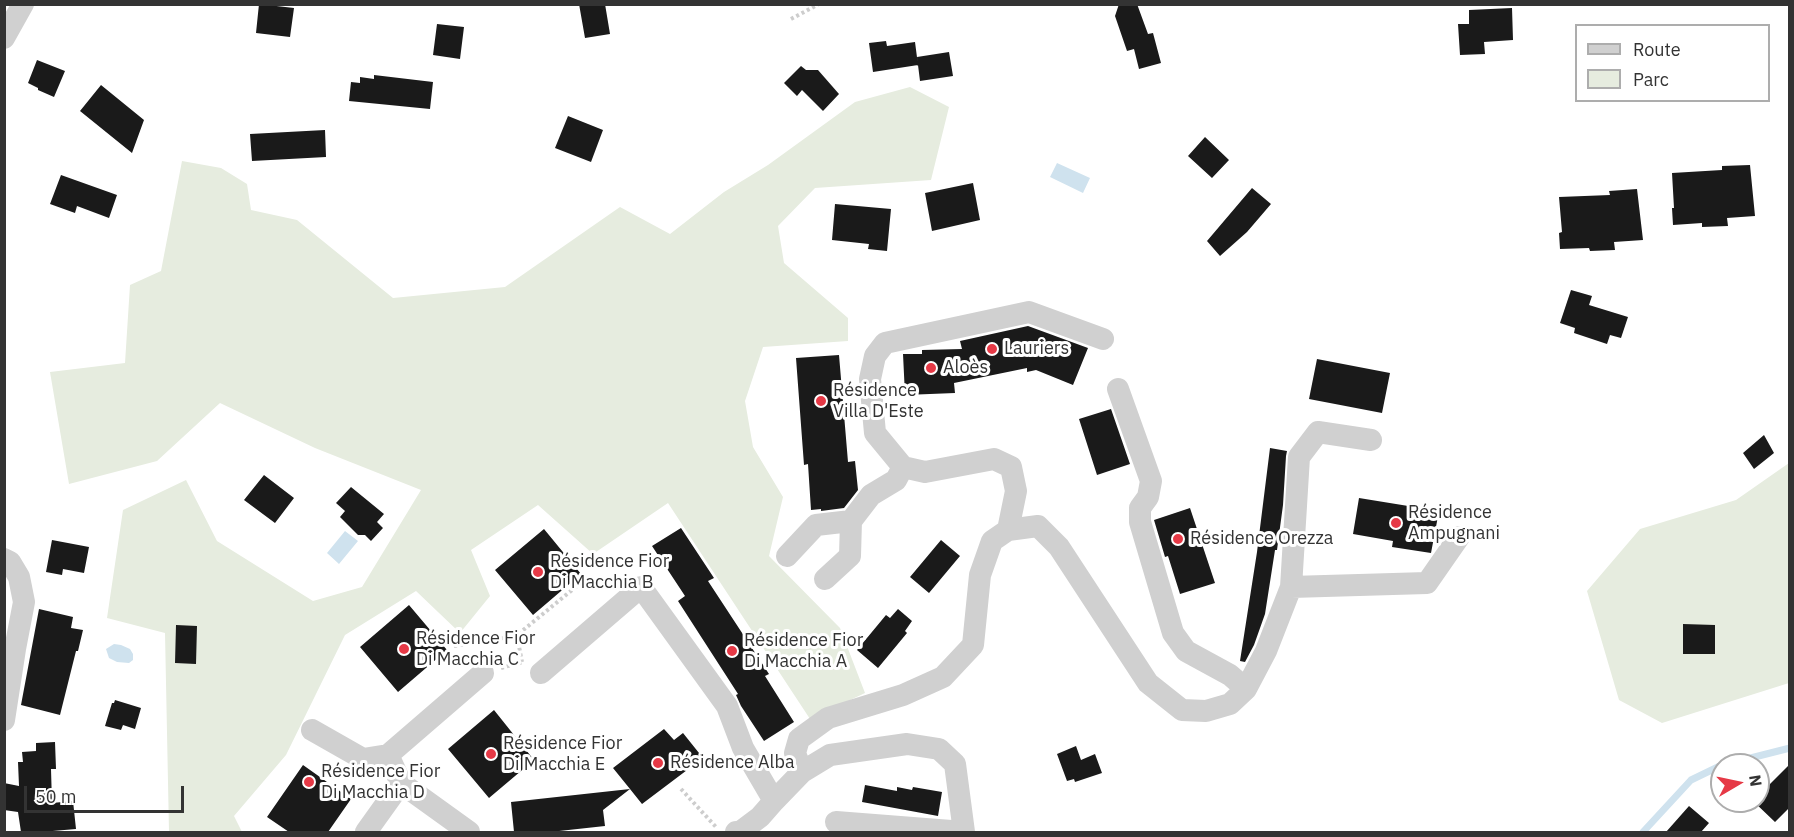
<!DOCTYPE html>
<html>
<head>
<meta charset="utf-8">
<style>
	body { margin:0 }
	#map { position:relative; width:1794px; height:837px; overflow:hidden; background:#fff; font-family:"IBM Plex Sans",sans-serif }
	canvas { display:block }
	.frame { position:absolute; inset:0; border:6px solid #333; pointer-events:none }
	.legend { position:absolute; left:1575px; top:24px; width:195px; height:78px; box-sizing:border-box; background:#fff; border:2px solid #adadad; margin:0; padding:8px 10px; list-style:none; font-size:18px; color:#333 }
	.legend li { display:flex; align-items:center; gap:12px; height:30px }
	.legend b { width:30px; border:2px solid #adadad }
	.north { position:absolute; left:1710px; top:753px; width:60px; height:60px; box-sizing:border-box; background:#fff; border:2px solid #adadad; border-radius:50%; rotate:81deg; font-size:16px; font-weight:700; line-height:24px; text-align:center; color:#333 }
	.north::after { content:''; display:block; margin:auto; width:21px; height:27px; background:#e63946; clip-path:polygon(50% 0,100% 100%,50% 72%,0 100%) }
	.scale { position:absolute; left:24px; top:786px; width:160px; height:27px; box-sizing:border-box; border:3px solid #333; border-top:0; padding-left:8px; font-size:18px; line-height:21px; white-space:nowrap; color:#333; -webkit-text-stroke:4px #fff; paint-order:stroke }
</style>
</head>
<body>
<div id="map">
<canvas width="1794" height="837"></canvas>
<div class="frame"></div>
<ul class="legend">
<li><b style="height:8px;background:#d0d0d0"></b>Route</li>
<li><b style="height:16px;background:#e6ecdf"></b>Parc</li>
</ul>
<div class="north">N</div>
<div class="scale">50 m</div>
</div>
<script>
const g = document.querySelector('canvas').getContext('2d');
g.lineJoin = 'round';
function paint(path, color) {
  g.fillStyle = color;
  g.fill(path, 'evenodd');
}
function shape(rows) {
  const path = new Path2D();
  for (const r of rows) {
    path.moveTo(r[0], r[1]);
    for (let i = 2; i < r.length; i += 2) path.lineTo(r[i], r[i + 1]);
  }
  return path;
}
function trace(path, color, width, dash) {
  g.strokeStyle = color;
  g.lineWidth = width;
  g.lineCap = dash ? 'butt' : 'round';
  g.setLineDash(dash || []);
  g.stroke(path);
}
function label(font, color, halo, rows, align = 'center') {
  g.font = font + ' "IBM Plex Sans",sans-serif';
  g.lineWidth = 6;
  g.setLineDash([]);
  g.textBaseline = 'middle';
  g.strokeStyle = halo;
  g.fillStyle = color;
  for (const [text, x, y, turn = 0] of rows) {
    g.save();
    g.translate(x, y);
    g.rotate((+turn || 0) * Math.PI / 180);
    g.textAlign = isNaN(turn) ? turn : align;
    if (halo) g.strokeText(text, 0, 0);
    g.fillText(text, 0, 0);
    g.restore();
  }
}
paint(shape([
	[910,87,949,107,931,180,815,188,778,226,784,263,848,318,848,341,763,347,745,401,753,447,783,497,769,556,840,628,865,693,810,719,668,503,593,554,538,505,471,550,490,596,460,633,416,591,345,635,286,755,234,816,242,832,169,832,165,633,107,618,123,510,186,480,217,541,313,601,362,587,421,490,315,448,220,403,157,461,69,484,50,372,125,363,130,285,161,271,182,161,221,168,247,184,251,210,297,220,393,298,505,287,620,207,670,234,724,192,768,165,855,102],
	[1789,463,1789,683,1662,723,1619,700,1587,591,1640,529,1736,500]
]), '#e6ecdf');
paint(shape([
	[1057,163,1090,178,1083,193,1050,177],
	[345,531,358,541,339,564,327,553],
	[114,644,121,645,130,649,133,654,133,660,129,663,117,662,109,658,106,649]
]), '#cfe2ee');
trace(shape([
	[1723,765,1790,748],
	[1643,832,1691,780,1722,765]
]), '#cfe2ee', 7);
paint(shape([
	[259,4,294,8,290,37,256,33],
	[579,4,605,4,610,34,585,38],
	[1119,4,1137,4,1148,34,1153,33,1161,63,1139,69,1134,49,1127,51,1115,16],
	[1512,8,1513,40,1484,42,1485,54,1460,55,1458,24,1469,24,1469,10],
	[437,24,464,27,460,59,433,55],
	[886,41,887,46,915,42,918,65,873,72,869,43],
	[949,52,953,76,920,81,917,57],
	[37,60,65,71,54,97,38,90,38,88,28,83],
	[801,66,806,70,818,70,839,94,823,111,802,90,797,96,784,83],
	[374,75,433,82,430,109,349,101,351,82,360,83,360,77,374,79],
	[101,85,144,120,132,153,80,111],
	[568,116,603,130,591,162,555,148],
	[325,130,326,157,252,161,250,134],
	[1205,137,1229,160,1212,178,1188,156],
	[1750,165,1755,216,1727,218,1728,226,1702,227,1702,223,1673,225,1672,208,1674,208,1672,173,1722,170,1722,166],
	[61,175,117,195,109,218,77,206,75,213,50,204],
	[973,183,980,220,932,231,925,193],
	[1252,188,1271,204,1247,232,1220,256,1207,241],
	[1637,189,1643,240,1614,242,1615,250,1590,251,1589,248,1560,249,1559,233,1562,232,1559,197,1610,195,1609,191],
	[835,204,891,209,887,251,868,249,869,244,832,240],
	[1571,290,1592,296,1589,305,1628,317,1621,338,1610,335,1607,344,1574,333,1575,328,1560,323],
	[1028,326,1088,348,1073,385,1036,370,1027,372,1027,368,954,383,955,393,905,395,903,354,922,354,922,350,962,349,960,341],
	[839,355,848,462,855,461,858,490,844,508,821,511,821,509,811,510,808,464,804,465,796,358],
	[1317,359,1390,373,1382,413,1309,399],
	[1111,409,1130,464,1097,475,1079,419],
	[1764,435,1774,453,1754,469,1743,453],
	[1270,448,1287,451,1286,456,1283,505,1277,550,1275,550,1265,614,1254,645,1245,662,1240,661,1257,552],
	[264,475,294,498,275,523,244,500],
	[351,487,384,514,377,522,383,528,371,541,365,535,358,535,340,517,345,511,336,503],
	[1359,498,1439,511,1431,553,1392,547,1393,541,1353,534],
	[1190,508,1215,583,1180,594,1168,556,1165,557,1154,520],
	[681,528,714,578,708,581,769,674,765,676,794,722,764,741,741,706,736,695,738,694,678,601,685,596,652,546],
	[544,529,581,574,533,615,495,570],
	[52,540,89,547,84,573,63,569,62,575,46,572],
	[941,540,960,556,929,593,910,577],
	[409,605,447,650,398,692,360,647],
	[39,609,73,617,71,628,83,630,78,651,76,651,60,715,21,705],
	[898,609,912,621,905,631,907,633,878,668,857,650,886,615,890,618],
	[1683,624,1715,625,1715,654,1683,654],
	[176,625,197,626,196,664,175,663],
	[115,700,141,708,135,729,123,725,121,730,105,726,112,703,114,703],
	[494,710,534,760,489,798,448,749],
	[664,729,674,740,683,733,703,758,642,804,630,789,603,810,605,826,550,832,514,832,511,802,630,789,613,768],
	[55,742,56,769,51,769,52,803,73,801,76,829,41,832,21,832,18,812,4,810,4,783,19,786,18,762,23,762,22,752,36,751,36,743],
	[1076,746,1081,760,1095,754,1102,773,1075,782,1074,779,1067,781,1057,754],
	[1790,764,1790,807,1775,822,1753,801,1758,801,1758,796],
	[303,765,351,799,328,832,289,832,267,817],
	[865,785,897,791,897,787,912,790,913,787,942,792,938,816,862,802],
	[1689,806,1709,823,1701,832,1666,832]
]), '#1a1a1a');
trace(shape([
	[791,19,819,4],
	[517,636,522,662],
	[454,646,516,636,583,581],
	[501,668,523,662],
	[681,789,716,827]
]), '#cdcdcd', 4, [3, 3]);
trace(shape([
	[4,38,23,4],
	[1118,389,1151,481,1148,497,1140,508,1140,522,1173,633,1186,651,1230,675,1246,689],
	[903,467,875,433,870,379,875,356,885,343,1029,312,1103,339],
	[903,467,925,472,994,459,1011,467,1016,491,1008,530],
	[787,556,816,525,851,521,871,495,896,480,903,467],
	[4,559,10,562,19,577,24,602,15,649,4,720],
	[825,579,850,556,851,521],
	[1291,587,1427,583,1459,537],
	[541,673,641,587,727,706,743,748,774,801],
	[312,730,363,759,388,755,401,783,469,832],
	[388,755,483,673],
	[802,772,795,753,799,739,828,718,903,695,943,677,973,645,980,575,992,541,1008,530,1038,526,1059,547,1148,683,1182,710,1206,711,1230,704,1246,689,1266,651,1291,587,1299,457,1318,432,1371,440],
	[836,822,964,832],
	[366,832,401,783],
	[736,832,740,832,760,817,774,801,802,772,830,755,907,744,939,749,955,764,964,832]
]), '#d0d0d0', 22);
for (const [x, y, r, color] of [
	[992,349,6,"#e63946"],
	[931,368,6,"#e63946"],
	[821,401,6,"#e63946"],
	[1396,523,6,"#e63946"],
	[1178,539,6,"#e63946"],
	[538,572,6,"#e63946"],
	[404,649,6,"#e63946"],
	[732,651,6,"#e63946"],
	[491,754,6,"#e63946"],
	[658,763,6,"#e63946"],
	[309,782,6,"#e63946"]
]) {
  const dot = new Path2D();
  dot.arc(x, y, r, 0, 2 * Math.PI);
  g.fillStyle = color;
  g.fill(dot);
  trace(dot, '#fff', 2);
}
label('18px', '#333', '#fff', [
	["Lauriers",1004,349],
	["Aloès",943,368],
	["Résidence",833,391],
	["Villa D'Este",833,412],
	["Résidence",1408,513],
	["Ampugnani",1408,534],
	["Résidence Orezza",1190,539],
	["Résidence Fior",550,562],
	["Di Macchia B",550,583],
	["Résidence Fior",416,639],
	["Di Macchia C",416,660],
	["Résidence Fior",744,641],
	["Di Macchia A",744,662],
	["Résidence Fior",503,744],
	["Di Macchia E",503,765],
	["Résidence Alba",670,763],
	["Résidence Fior",321,772],
	["Di Macchia D",321,793]
], 'left');
</script>
</body>
</html>
